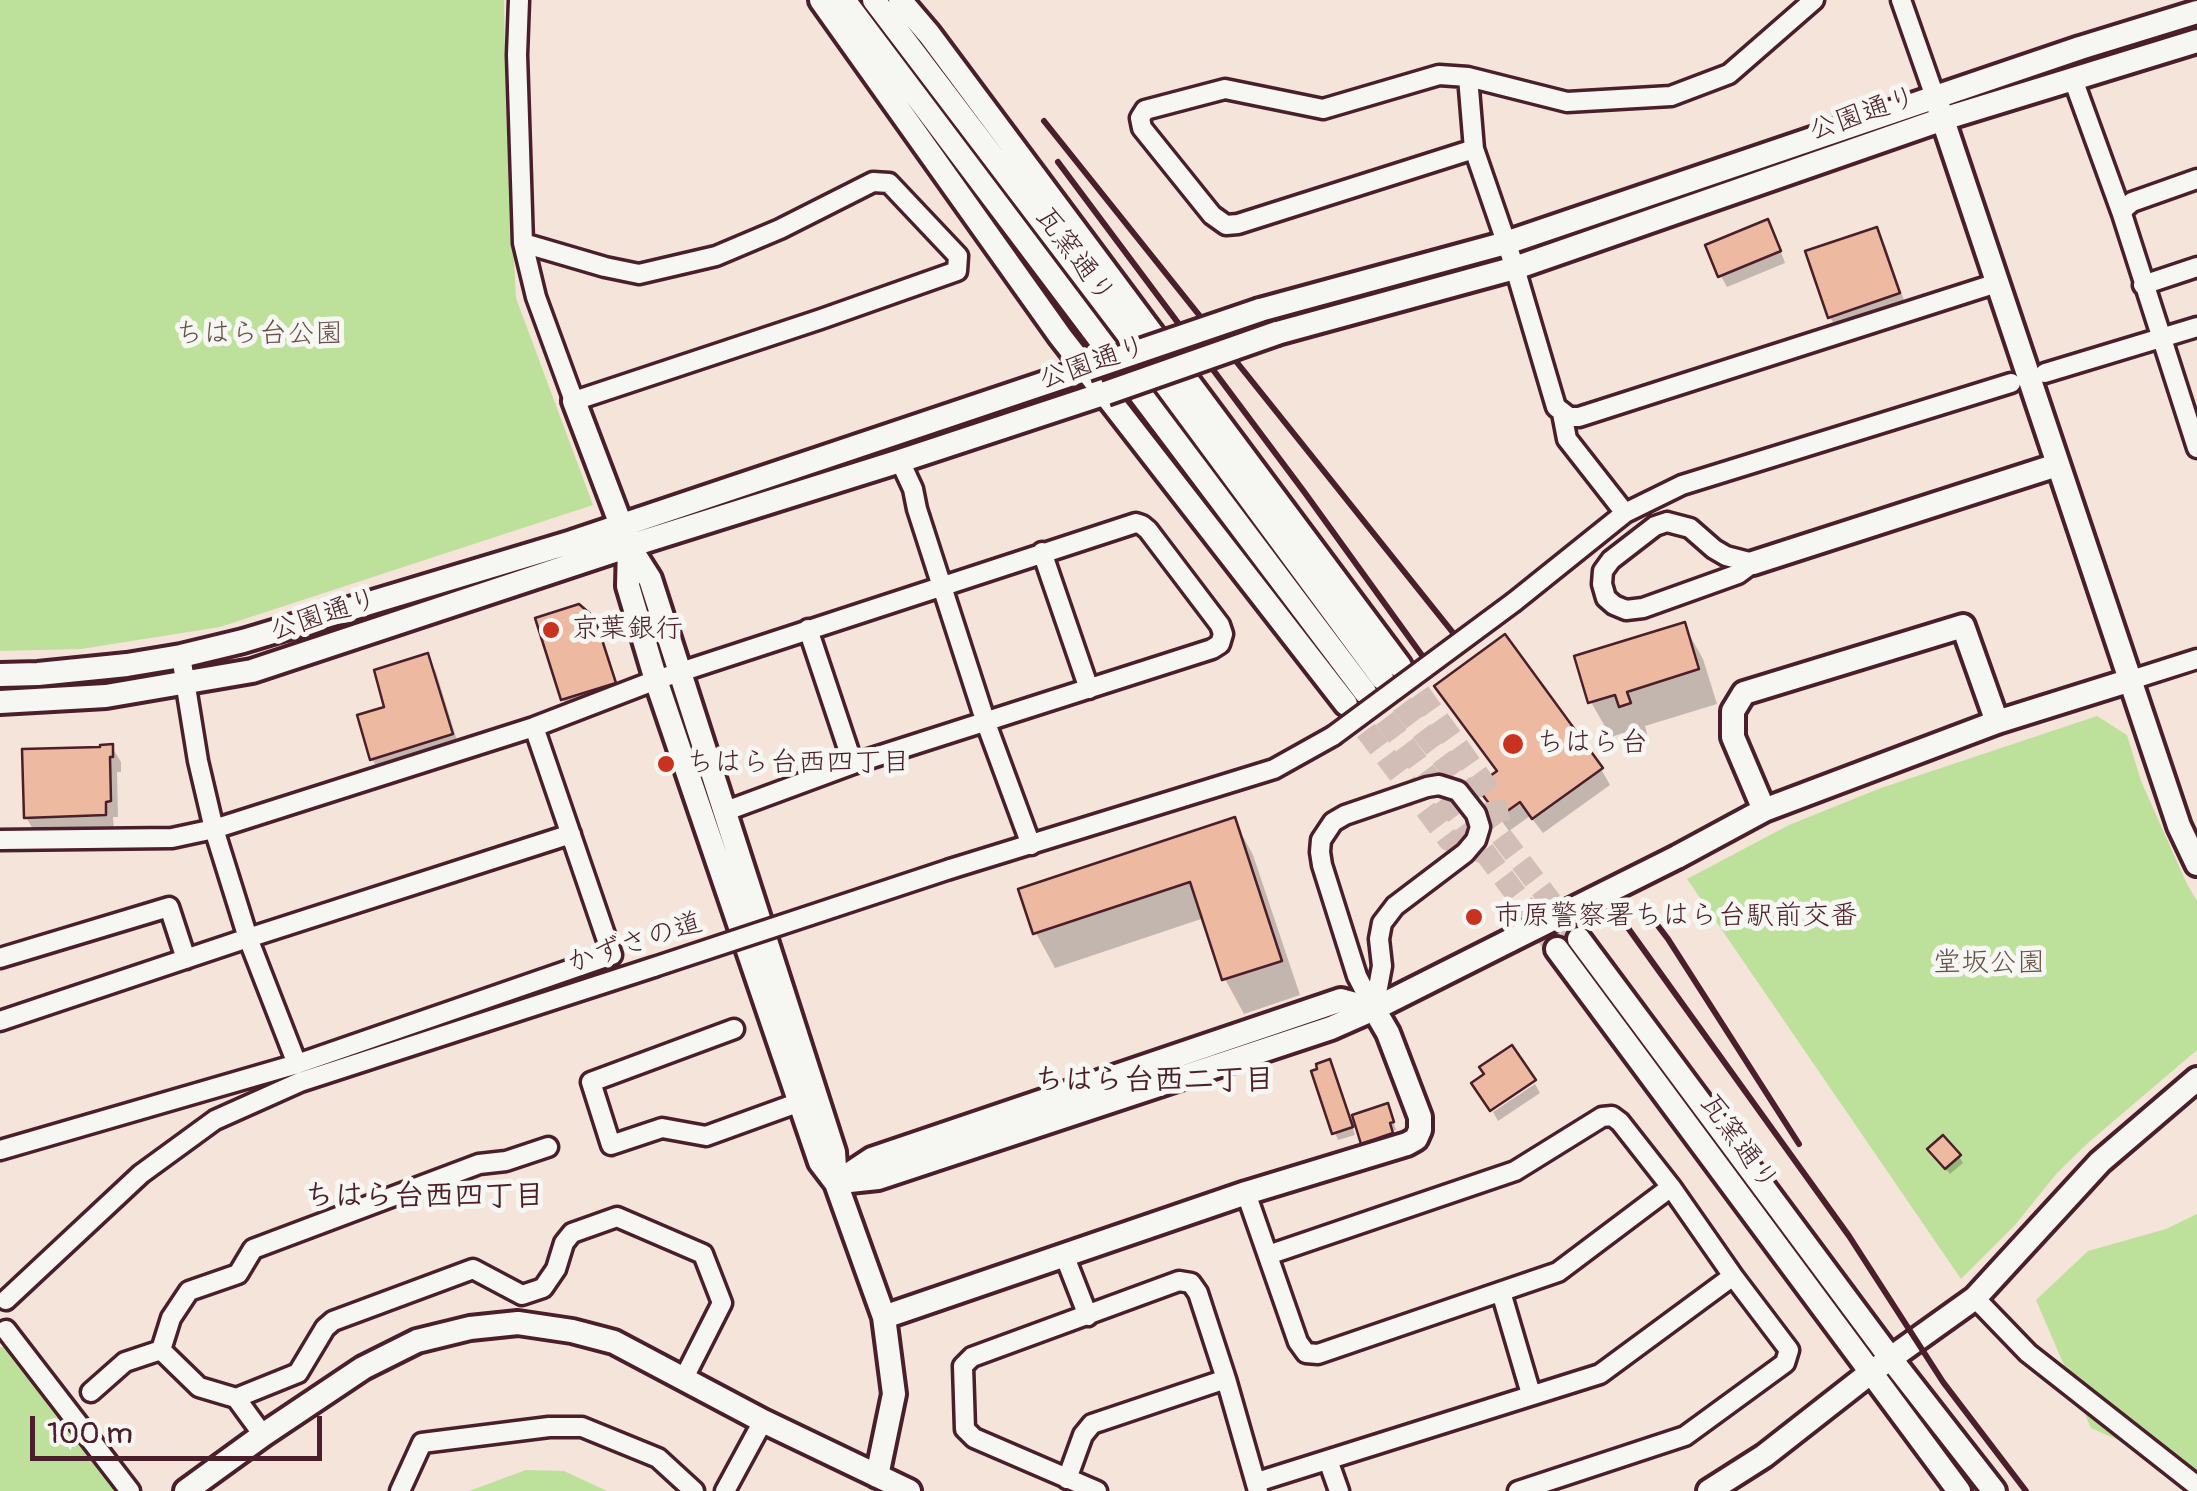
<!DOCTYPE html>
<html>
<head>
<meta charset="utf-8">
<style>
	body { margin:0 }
	#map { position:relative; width:2197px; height:1491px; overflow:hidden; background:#f4e4da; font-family:Pangolin,sans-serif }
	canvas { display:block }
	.scale { position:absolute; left:30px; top:1416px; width:292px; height:45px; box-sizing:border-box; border:5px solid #4a1f2b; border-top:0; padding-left:12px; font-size:30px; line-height:35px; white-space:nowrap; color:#4a1f2b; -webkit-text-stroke:8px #f6f6f2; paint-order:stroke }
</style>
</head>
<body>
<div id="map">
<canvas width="2197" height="1491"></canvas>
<div class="scale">100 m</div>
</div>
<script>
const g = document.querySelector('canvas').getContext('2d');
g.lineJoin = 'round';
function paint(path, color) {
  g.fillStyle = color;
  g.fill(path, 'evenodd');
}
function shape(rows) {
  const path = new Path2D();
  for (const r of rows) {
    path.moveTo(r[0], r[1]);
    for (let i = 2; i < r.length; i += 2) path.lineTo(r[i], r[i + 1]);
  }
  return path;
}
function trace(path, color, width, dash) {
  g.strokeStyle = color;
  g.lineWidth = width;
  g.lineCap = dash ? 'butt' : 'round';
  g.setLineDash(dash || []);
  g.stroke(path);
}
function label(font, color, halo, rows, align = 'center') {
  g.font = font + ' Pangolin,"Klee One",sans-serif';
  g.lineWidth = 10;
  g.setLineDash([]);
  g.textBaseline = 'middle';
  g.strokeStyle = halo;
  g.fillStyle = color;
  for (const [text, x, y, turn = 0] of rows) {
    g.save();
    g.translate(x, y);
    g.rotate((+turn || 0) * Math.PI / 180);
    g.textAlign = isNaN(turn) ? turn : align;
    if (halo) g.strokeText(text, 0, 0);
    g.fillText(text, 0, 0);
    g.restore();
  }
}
paint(shape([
	[0,0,504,0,506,111,516,298,593,505,220,627,81,649,0,651],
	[2097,716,2127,735,2141,781,2187,884,2197,901,2197,1050,2089,1142,2057,1173,2015,1225,1961,1279,1687,879,1789,825,1881,788],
	[2197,1214,2197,1475,2091,1428,2036,1300,2088,1251,2166,1229],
	[0,1347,19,1348,130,1491,0,1491],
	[526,1470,564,1471,607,1491,469,1491]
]), '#bde19b');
paint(shape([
	[1876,230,1885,245,1907,309,1839,332,1830,317],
	[1774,234,1785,263,1727,287,1721,276],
	[538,620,593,620,600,633,620,695,570,711,563,699],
	[1684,625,1703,659,1717,704,1645,726,1648,738,1641,740,1635,729,1611,737,1591,702,1577,657],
	[427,656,436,672,460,750,381,774,372,759,388,708],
	[112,747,121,762,121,772,117,772,118,817,113,817,114,830,35,833,26,817],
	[1601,769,1610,785,1543,833,1530,816,1509,831,1488,802],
	[1234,820,1253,855,1300,995,1244,1014,1225,979,1204,918,1055,968,1036,933,1021,891],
	[1333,1069,1355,1135,1338,1140,1335,1133],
	[1535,1084,1540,1093,1498,1121,1493,1112],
	[1390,1113,1396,1130,1392,1131,1396,1141,1367,1150,1363,1143],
	[1935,1156,1959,1156,1963,1163,1950,1174]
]), '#0003');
const building = shape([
	[1768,219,1781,251,1718,277,1705,245,1768,219],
	[1877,227,1900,293,1828,318,1805,251,1877,227],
	[579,604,595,618,616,683,561,700,535,618,579,604],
	[1685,622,1699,669,1627,692,1631,703,1619,707,1615,695,1588,703,1574,656,1685,622],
	[1505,634,1603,768,1532,819,1520,802,1499,817,1476,786,1497,771,1434,686,1505,634],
	[428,653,453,734,370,760,357,715,384,707,374,670,428,653],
	[113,744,113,757,110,757,111,801,106,802,106,815,24,818,22,749,100,747,100,745,113,744],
	[1235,817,1282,961,1222,980,1190,882,1033,934,1018,889,1235,817],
	[1512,1045,1536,1080,1490,1111,1471,1083,1484,1074,1479,1067,1512,1045],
	[1330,1059,1353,1127,1332,1134,1311,1071,1317,1069,1316,1064,1330,1059],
	[1388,1103,1394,1122,1390,1123,1393,1133,1361,1144,1352,1115,1388,1103],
	[1943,1135,1961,1155,1945,1169,1927,1149,1943,1135]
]);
paint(building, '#eeb9a1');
trace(building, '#4a1f2b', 2.5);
trace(shape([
	[1400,666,1494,797,1502,832],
	[1382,678,1579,939],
	[1365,692,1557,949],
	[1346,704,1449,840,1484,853]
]), '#d2bdb7', 22, [22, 11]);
const street = shape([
	[519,0,517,55,523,243,536,297,574,401,821,319,957,271,958,256,889,183,873,182,780,229,716,256,639,274,605,267,523,243],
	[1901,0,1935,97],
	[1468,77,1474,149,1515,268,1556,407,1569,417,1579,417,1997,283],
	[2073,79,2122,214],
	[1474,149,1238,224,1226,225,1212,215,1142,128,1140,118,1145,110,1225,89,1323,109,1439,75,1468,77,1567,102,1671,96,1729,74,1814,0],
	[2197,179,2132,202,2125,208,2122,214,2197,448],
	[2143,285,2197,267],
	[2045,373,2197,327],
	[1562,413,1567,439,1625,513],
	[900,461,913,489,917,509,986,723,1031,845],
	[1667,522,1690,528,1714,549,1726,556,1753,563,1738,574,1643,608,1626,610,1614,605,1606,598,1602,584,1603,571,1611,560,1655,526,1667,522],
	[1042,552,1089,689],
	[1514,602,1625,513,1682,485,2011,383],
	[808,629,853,764],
	[181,656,198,761,214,829,248,938,297,1064],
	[2131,680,2197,659],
	[1439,785,1458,791,1476,814,1480,827,1476,840,1465,853,1395,906,1382,923,1379,939,1382,966,1374,1009,1357,976,1322,865,1320,852,1321,840,1333,822,1345,815,1427,787,1439,785],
	[0,840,172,838,214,829,534,727,656,680,1136,523,1142,525,1148,530,1220,625,1223,634,1220,644,1212,649,853,764,726,811],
	[950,869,1274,769,1333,736],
	[0,958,169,907,186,959],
	[0,1021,248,938,571,834],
	[734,1029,591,1082,611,1145,662,1128,706,1136,800,1102],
	[0,1150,297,1064,612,955,534,727],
	[1246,1193,1298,1342,1306,1353,1318,1354,1558,1272,1671,1187],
	[1268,1255,1515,1171,1602,1117,1612,1116,1620,1122,1671,1187,1733,1276,1789,1350,1785,1363,1685,1436,1518,1491],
	[1065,1257,1088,1316],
	[1501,1292,1531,1394],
	[1975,1298,2028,1353,2197,1486],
	[6,1300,141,1174,215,1120,300,1082,654,967],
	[6,1330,130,1491],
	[161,1350,199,1387,236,1398,298,1373,325,1328,333,1321,473,1269,522,1295,543,1288,556,1269,564,1243,572,1233,617,1217,703,1254,722,1303,684,1378],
	[91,1392,125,1362,161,1350,171,1318,189,1291,238,1274,253,1249,479,1164,506,1161,548,1147],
	[236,1398,263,1435],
	[1328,1460,1339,1491],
	[1067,1479,1083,1435,1092,1424,1226,1379],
	[1257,1482,1600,1374,1733,1276],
	[400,1491,422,1443,549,1427,582,1427,658,1458,694,1491],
	[725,1491,763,1421],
	[1097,1491,974,1438,965,1429,963,1366,972,1357,1179,1281,1191,1283,1198,1293,1226,1379,1258,1491]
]);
const secondary = shape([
	[821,0,1060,336,1346,704],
	[844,0,1365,692],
	[874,0,1155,370,1382,678],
	[900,0,929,34,1400,666],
	[1938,105,2179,826,2197,864],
	[1260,310,1506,243,2080,48,2197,12],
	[1277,333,1515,268,1943,119,2197,41],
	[574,401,629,546,650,579,834,1152,836,1183,884,1317,894,1394,877,1476],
	[629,546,628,586,656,680,820,1162,836,1183],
	[1753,563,2057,465],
	[0,675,38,674,127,665,181,656,243,641,572,542,1087,369],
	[0,702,106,696,252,671,629,546,900,461,1106,393],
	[1764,810,1733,737,1733,711,1744,693,1963,626,1997,722],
	[1677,857,1764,810,1997,722,2131,680],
	[1579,939,1891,1359,1994,1491],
	[1557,949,1959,1491],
	[840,1182,878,1178,1331,1028,1374,1009,1511,940],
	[836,1183,872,1159,1341,1000,1374,1009,1388,1033,1420,1117,1420,1130,1416,1139,1407,1144,1246,1193,884,1317],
	[186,1491,263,1435,363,1368,417,1341,470,1328,518,1323,572,1331,614,1342,763,1421,909,1491],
	[1709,1491,1764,1456,1870,1373,1975,1298,2100,1162,2197,1079]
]);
trace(street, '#4a1f2b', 25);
trace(secondary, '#4a1f2b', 30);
trace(street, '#f6f6f2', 18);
trace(secondary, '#f6f6f2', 22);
trace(shape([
	[1044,121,1458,639],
	[1058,162,1305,493,1426,661],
	[1649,914,1668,939,1799,1144],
	[1623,921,1849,1236,1943,1382,2026,1491]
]), '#4a1f2b', 6);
const streetBridge = shape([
	[1333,736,1514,602],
	[654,967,950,869]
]);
const secondaryBridge = shape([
	[1087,369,1260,310],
	[1106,393,1277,333],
	[1511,940,1677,857]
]);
trace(streetBridge, '#4a1f2b', 25, []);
trace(secondaryBridge, '#4a1f2b', 30, []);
trace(streetBridge, '#f6f6f2', 18);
trace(secondaryBridge, '#f6f6f2', 22);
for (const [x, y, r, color] of [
	[551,630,10,"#c8321e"],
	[1513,744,12,"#c8321e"],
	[666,764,10,"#c8321e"],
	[1474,917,10,"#c8321e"]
]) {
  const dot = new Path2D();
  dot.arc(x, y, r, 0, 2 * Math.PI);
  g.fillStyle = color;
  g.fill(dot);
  trace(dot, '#f6f6f2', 4);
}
label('28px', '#4a1f2b', '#f6f6f2', [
	["公園通り",1863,115,-19],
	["瓦窯通り",1074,256,53],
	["公園通り",1093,364,-19],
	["公園通り",324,616,-18],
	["かずさの道",635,944,-18],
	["瓦窯通り",1738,1143,54]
]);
label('28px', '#675047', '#f6f6f2', [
	["ちはら台公園",259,335],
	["堂坂公園",1989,964]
]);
label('28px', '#4a1f2b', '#f6f6f2', [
	["京葉銀行",571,630],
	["ちはら台",1536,744],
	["ちはら台西四丁目",686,764],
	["市原警察署ちはら台駅前交番",1494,917]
], 'left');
label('bold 30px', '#4a1f2b', '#f6f6f2', [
	["ちはら台西二丁目",1154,1081],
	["ちはら台西四丁目",424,1197]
]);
</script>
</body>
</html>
